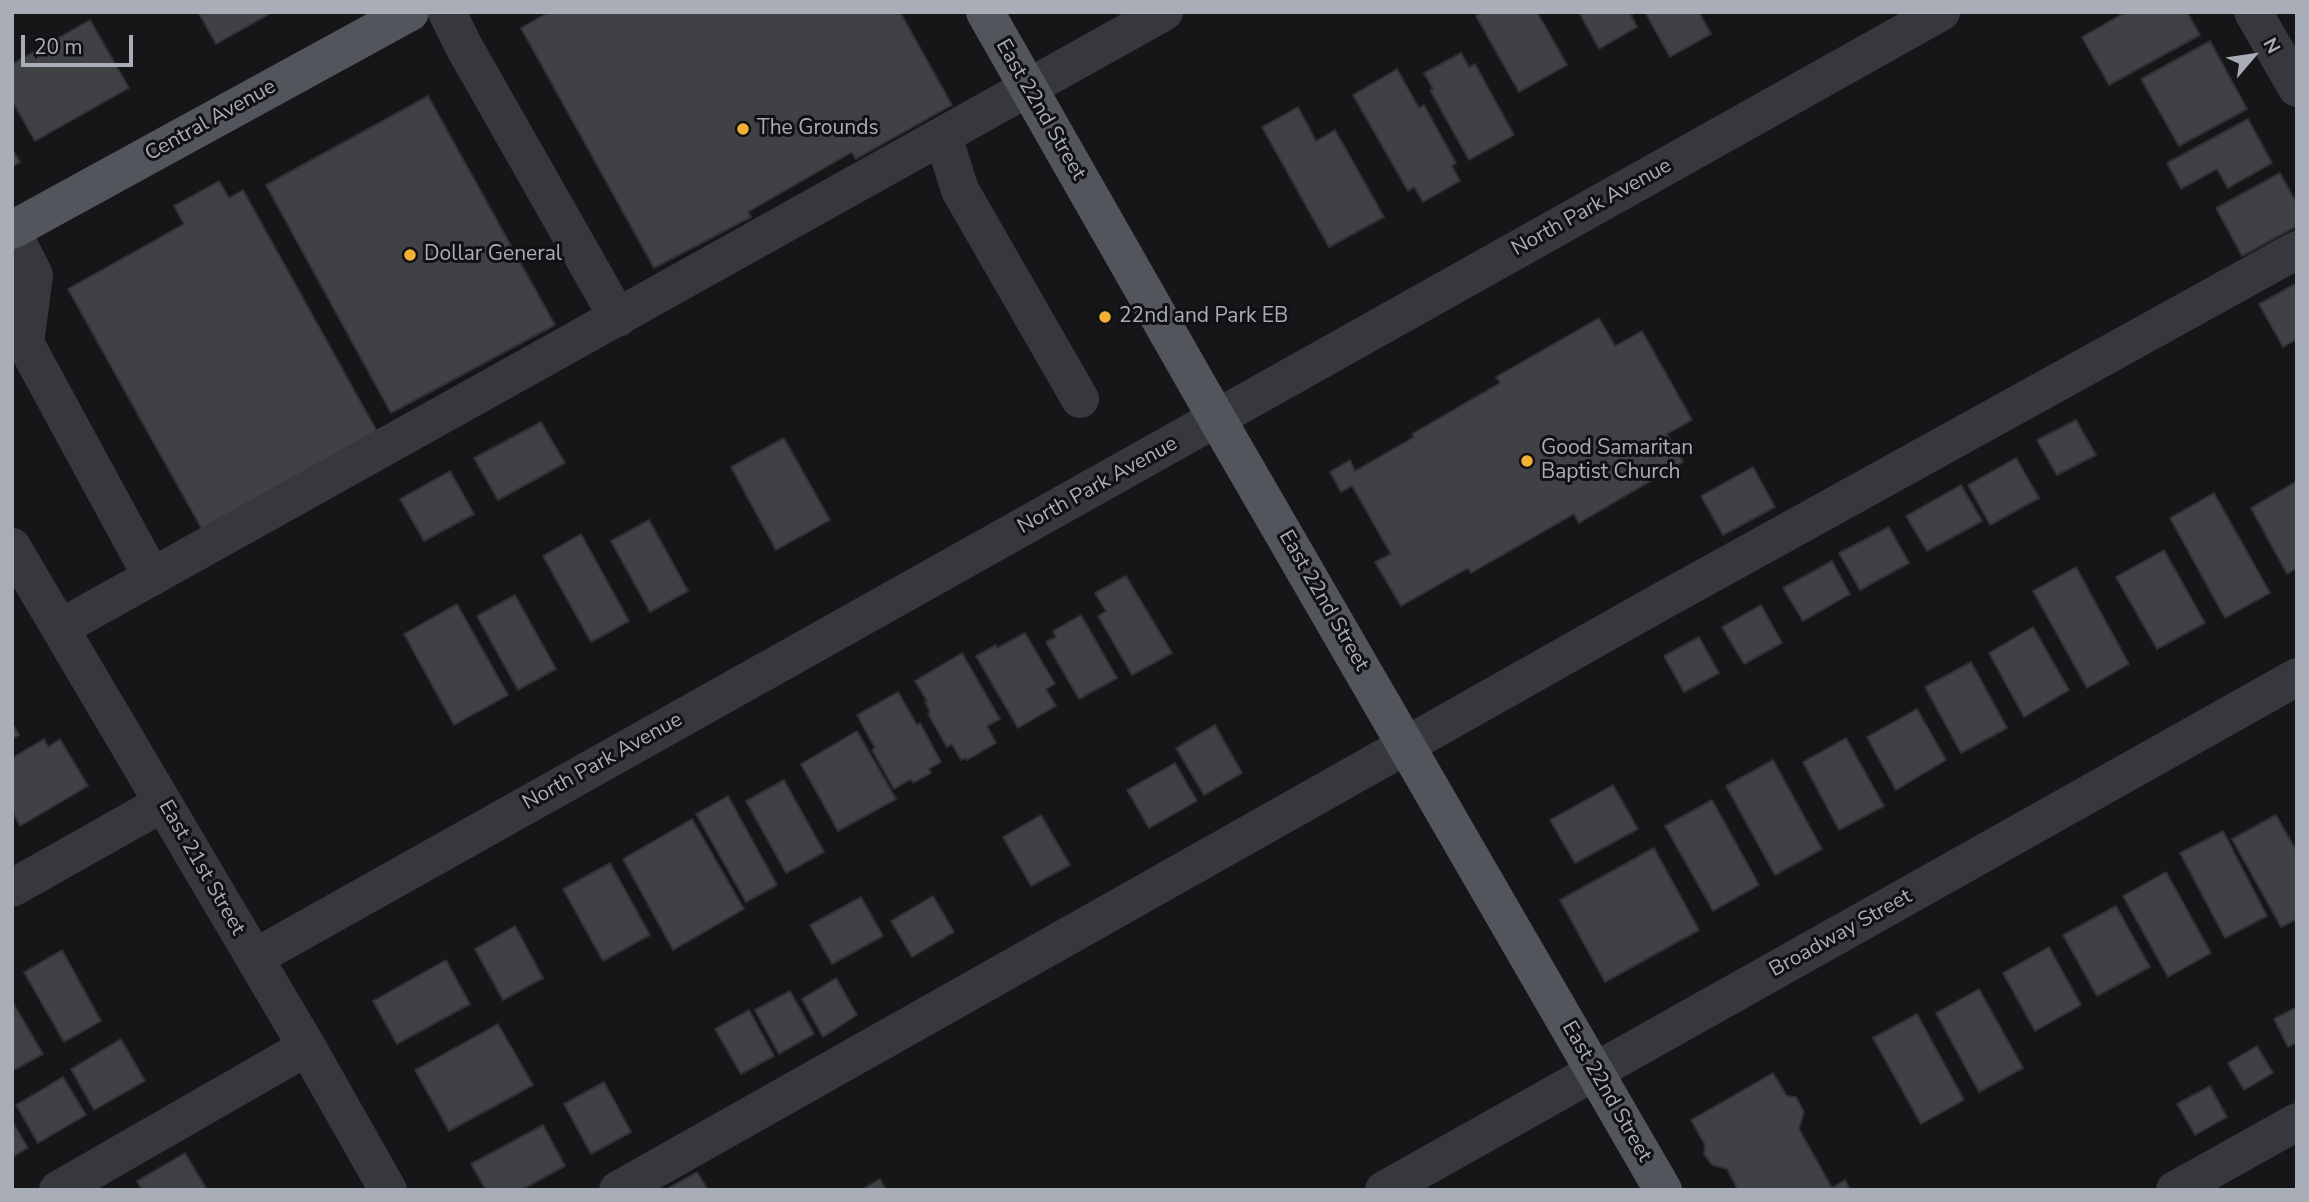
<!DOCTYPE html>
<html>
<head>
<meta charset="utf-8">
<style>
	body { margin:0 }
	#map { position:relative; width:2309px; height:1202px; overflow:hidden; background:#161618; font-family:"Nunito Sans",sans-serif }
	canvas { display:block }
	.frame { position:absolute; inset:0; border:14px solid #a8adb8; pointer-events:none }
	.north { position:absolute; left:2218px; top:21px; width:70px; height:70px; -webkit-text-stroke:5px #111113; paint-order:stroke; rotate:61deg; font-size:19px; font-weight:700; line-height:28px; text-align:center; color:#a8adb8 }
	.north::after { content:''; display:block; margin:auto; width:24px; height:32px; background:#a8adb8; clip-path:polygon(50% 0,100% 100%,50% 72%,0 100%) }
	.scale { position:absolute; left:21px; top:35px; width:112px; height:32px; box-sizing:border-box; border:4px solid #a8adb8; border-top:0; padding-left:9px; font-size:21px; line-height:24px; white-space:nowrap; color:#a8adb8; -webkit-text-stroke:5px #111113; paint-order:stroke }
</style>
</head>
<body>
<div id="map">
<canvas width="2309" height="1202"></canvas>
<div class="frame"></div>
<div class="north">N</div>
<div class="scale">20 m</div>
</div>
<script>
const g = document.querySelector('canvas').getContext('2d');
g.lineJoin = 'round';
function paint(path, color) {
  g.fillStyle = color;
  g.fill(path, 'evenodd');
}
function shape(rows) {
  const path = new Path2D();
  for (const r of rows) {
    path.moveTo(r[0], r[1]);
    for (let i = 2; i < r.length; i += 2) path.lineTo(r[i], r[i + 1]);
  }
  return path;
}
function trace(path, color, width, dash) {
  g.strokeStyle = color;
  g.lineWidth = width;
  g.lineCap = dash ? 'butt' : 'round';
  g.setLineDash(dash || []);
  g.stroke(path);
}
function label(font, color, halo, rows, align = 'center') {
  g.font = font + ' "Nunito Sans",sans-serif';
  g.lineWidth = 6;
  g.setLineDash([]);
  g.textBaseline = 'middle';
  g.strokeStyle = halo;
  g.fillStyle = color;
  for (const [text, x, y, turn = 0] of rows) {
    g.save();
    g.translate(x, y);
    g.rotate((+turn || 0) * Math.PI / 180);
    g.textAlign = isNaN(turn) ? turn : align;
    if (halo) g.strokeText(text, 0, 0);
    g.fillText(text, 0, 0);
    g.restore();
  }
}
const building = shape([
	[198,12,273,12,216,44,198,12],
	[549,12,900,12,952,105,856,159,852,152,748,212,751,217,654,268,521,28,549,12],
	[1482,12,1537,12,1567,65,1519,92,1476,16,1482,12],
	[1579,12,1636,12,1631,15,1637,27,1599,49,1579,12],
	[1645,12,1699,12,1711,34,1670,57,1645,12],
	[2126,12,2187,12,2200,35,2109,85,2082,37,2126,12],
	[90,20,129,88,35,141,12,101,12,64,90,20],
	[2210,41,2247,109,2179,146,2141,79,2210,41],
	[1461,53,1469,67,1475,64,1514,135,1469,160,1430,90,1433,89,1424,73,1461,53],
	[1397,69,1419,108,1424,105,1456,163,1452,166,1460,181,1423,202,1414,187,1408,191,1353,95,1397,69],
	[428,96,555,325,391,413,266,185,428,96],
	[1298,107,1316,141,1335,130,1384,217,1329,247,1262,127,1298,107],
	[2248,119,2272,163,2228,188,2217,169,2181,189,2167,163,2248,119],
	[12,149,20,162,12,167,12,149],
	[2280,173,2297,204,2297,226,2242,256,2216,208,2280,173],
	[219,181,229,198,243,190,379,435,204,533,68,289,184,224,174,206,219,181],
	[2297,283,2297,339,2283,347,2259,304,2297,283],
	[1599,318,1615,346,1642,331,1692,420,1667,434,1683,462,1579,523,1574,514,1471,573,1468,568,1401,606,1375,562,1391,554,1352,486,1341,492,1330,472,1350,460,1355,471,1414,437,1412,434,1500,383,1496,377,1599,318],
	[2076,420,2096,455,2057,475,2037,440,2076,420],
	[541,422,565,463,498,500,474,458,541,422],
	[784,438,830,520,776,550,731,467,784,438],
	[2016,458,2039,498,1990,525,1968,485,2016,458],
	[1753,467,1775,507,1723,535,1701,496,1753,467],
	[450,471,474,514,424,541,400,499,450,471],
	[2297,481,2297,568,2287,574,2251,508,2297,481],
	[1961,485,1982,521,1927,551,1906,516,1961,485],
	[2214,493,2270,593,2225,618,2170,518,2214,493],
	[649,520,688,591,650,612,611,541,649,520],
	[1889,527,1909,563,1860,590,1839,553,1889,527],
	[581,534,629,621,591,642,543,556,581,534],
	[2164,550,2205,623,2157,649,2116,577,2164,550],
	[1832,561,1850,594,1803,621,1783,588,1832,561],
	[2076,567,2129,664,2087,688,2033,591,2076,567],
	[1126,576,1172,653,1132,675,1098,616,1106,611,1095,593,1126,576],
	[515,595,556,669,518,690,477,616,515,595],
	[457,604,508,695,454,725,404,634,457,604],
	[1761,605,1782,643,1744,664,1722,627,1761,605],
	[1081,615,1117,678,1079,699,1046,642,1056,637,1053,631,1081,615],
	[2033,627,2069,690,2024,717,1989,653,2033,627],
	[1025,633,1055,684,1046,689,1056,706,1018,728,976,656,996,645,997,648,1025,633],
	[1699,637,1719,673,1684,692,1664,656,1699,637],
	[962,653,1000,719,987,726,996,743,967,760,966,758,961,760,952,744,947,747,928,714,930,712,925,702,927,701,915,681,962,653],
	[1971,662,2007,728,1961,753,1925,687,1971,662],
	[898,692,917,725,920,723,941,762,929,769,931,773,913,783,911,779,894,789,872,750,875,748,857,715,898,692],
	[1917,709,1946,760,1896,790,1867,737,1917,709],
	[12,723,19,735,12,739,12,723],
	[1215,725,1242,773,1204,795,1176,748,1215,725],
	[857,731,896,799,838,831,801,764,857,731],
	[1846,738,1884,806,1839,830,1803,762,1846,738],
	[44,739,48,747,60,739,88,786,20,826,12,811,12,758,44,739],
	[1773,760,1822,849,1775,875,1726,786,1773,760],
	[1175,763,1197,801,1149,828,1127,790,1175,763],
	[784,780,824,852,786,873,746,801,784,780],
	[1613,785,1638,829,1575,863,1550,820,1613,785],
	[728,796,777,885,746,902,696,814,728,796],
	[1712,800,1759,885,1713,911,1665,826,1712,800],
	[1041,815,1070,865,1031,886,1003,837,1041,815],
	[2276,815,2297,852,2297,919,2281,927,2232,839,2276,815],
	[692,819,744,909,673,950,623,859,692,819],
	[2223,831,2267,916,2225,938,2180,853,2223,831],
	[1654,848,1699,930,1605,982,1560,900,1654,848],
	[610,863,650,935,603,961,563,889,610,863],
	[2166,872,2211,953,2168,977,2123,896,2166,872],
	[933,896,954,932,912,957,891,921,933,896],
	[861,897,883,936,832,964,810,925,861,897],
	[2116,906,2150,967,2097,996,2063,935,2116,906],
	[515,926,543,978,503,1000,475,949,515,926],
	[2049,947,2081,1005,2035,1031,2003,973,2049,947],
	[62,950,101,1021,64,1042,24,972,62,950],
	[446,960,470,1004,397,1044,373,1001,446,960],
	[836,978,857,1015,823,1037,802,999,836,978],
	[1979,989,2023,1068,1979,1092,1936,1013,1979,989],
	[790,991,814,1034,779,1054,755,1010,790,991],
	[12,1001,43,1054,12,1071,12,1001],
	[2297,1007,2297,1042,2288,1047,2274,1019,2297,1007],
	[749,1010,774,1056,741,1074,715,1029,749,1010],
	[1917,1014,1964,1100,1921,1124,1873,1038,1917,1014],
	[498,1024,533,1085,449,1131,415,1070,498,1024],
	[121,1039,145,1081,94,1110,71,1069,121,1039],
	[2257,1046,2273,1073,2244,1090,2228,1063,2257,1046],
	[1773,1073,1787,1096,1796,1097,1804,1112,1799,1129,1832,1188,1845,1180,1850,1190,1738,1190,1727,1169,1712,1165,1704,1154,1705,1145,1691,1120,1773,1073],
	[63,1077,86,1115,38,1143,16,1105,63,1077],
	[604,1082,631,1132,591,1154,564,1104,604,1082],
	[2210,1086,2227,1117,2195,1135,2177,1104,2210,1086],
	[12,1121,28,1148,12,1157,12,1121],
	[543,1125,565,1166,521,1190,486,1190,471,1164,543,1125],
	[185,1153,207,1190,142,1190,137,1181,185,1153],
	[697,1172,708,1190,665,1190,697,1172],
	[880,1179,886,1190,861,1190,880,1179]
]);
paint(building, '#404145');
trace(building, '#303034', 2);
trace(shape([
	[447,12,463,45,618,318],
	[2253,12,2297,88],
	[943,136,960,190,1080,399],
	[12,232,34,275,25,343,152,577],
	[12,547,307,1047,388,1190],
	[60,628,1164,12],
	[12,888,163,803],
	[254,958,1941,12],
	[58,1190,307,1047],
	[618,1190,1662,601,2297,250],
	[1384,1190,2297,677],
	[2175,1190,2297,1122]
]), '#37383d', 38);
trace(shape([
	[985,12,1217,419,1663,1190],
	[12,230,410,12]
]), '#53555c', 38);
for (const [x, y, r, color] of [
	[743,129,7,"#f2b134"],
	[410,255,7,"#f2b134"],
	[1105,317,7,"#f2b134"],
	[1527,461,7,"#f2b134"]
]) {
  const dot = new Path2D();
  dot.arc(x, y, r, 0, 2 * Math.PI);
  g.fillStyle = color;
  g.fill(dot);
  trace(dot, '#111113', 2.5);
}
label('21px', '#a8adb8', '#111113', [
	["East 22nd Street",1040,110,60],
	["Central Avenue",211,121,-29],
	["North Park Avenue",1592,208,-29],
	["North Park Avenue",1098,486,-29],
	["East 22nd Street",1323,601,60],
	["North Park Avenue",603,762,-29],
	["East 21st Street",201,868,60],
	["Broadway Street",1841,934,-29],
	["East 22nd Street",1606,1092,60]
]);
label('21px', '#a8adb8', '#111113', [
	["The Grounds",757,129],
	["Dollar General",424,255],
	["22nd and Park EB",1119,317],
	["Good Samaritan",1541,449],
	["Baptist Church",1541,473]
], 'left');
</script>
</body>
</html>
